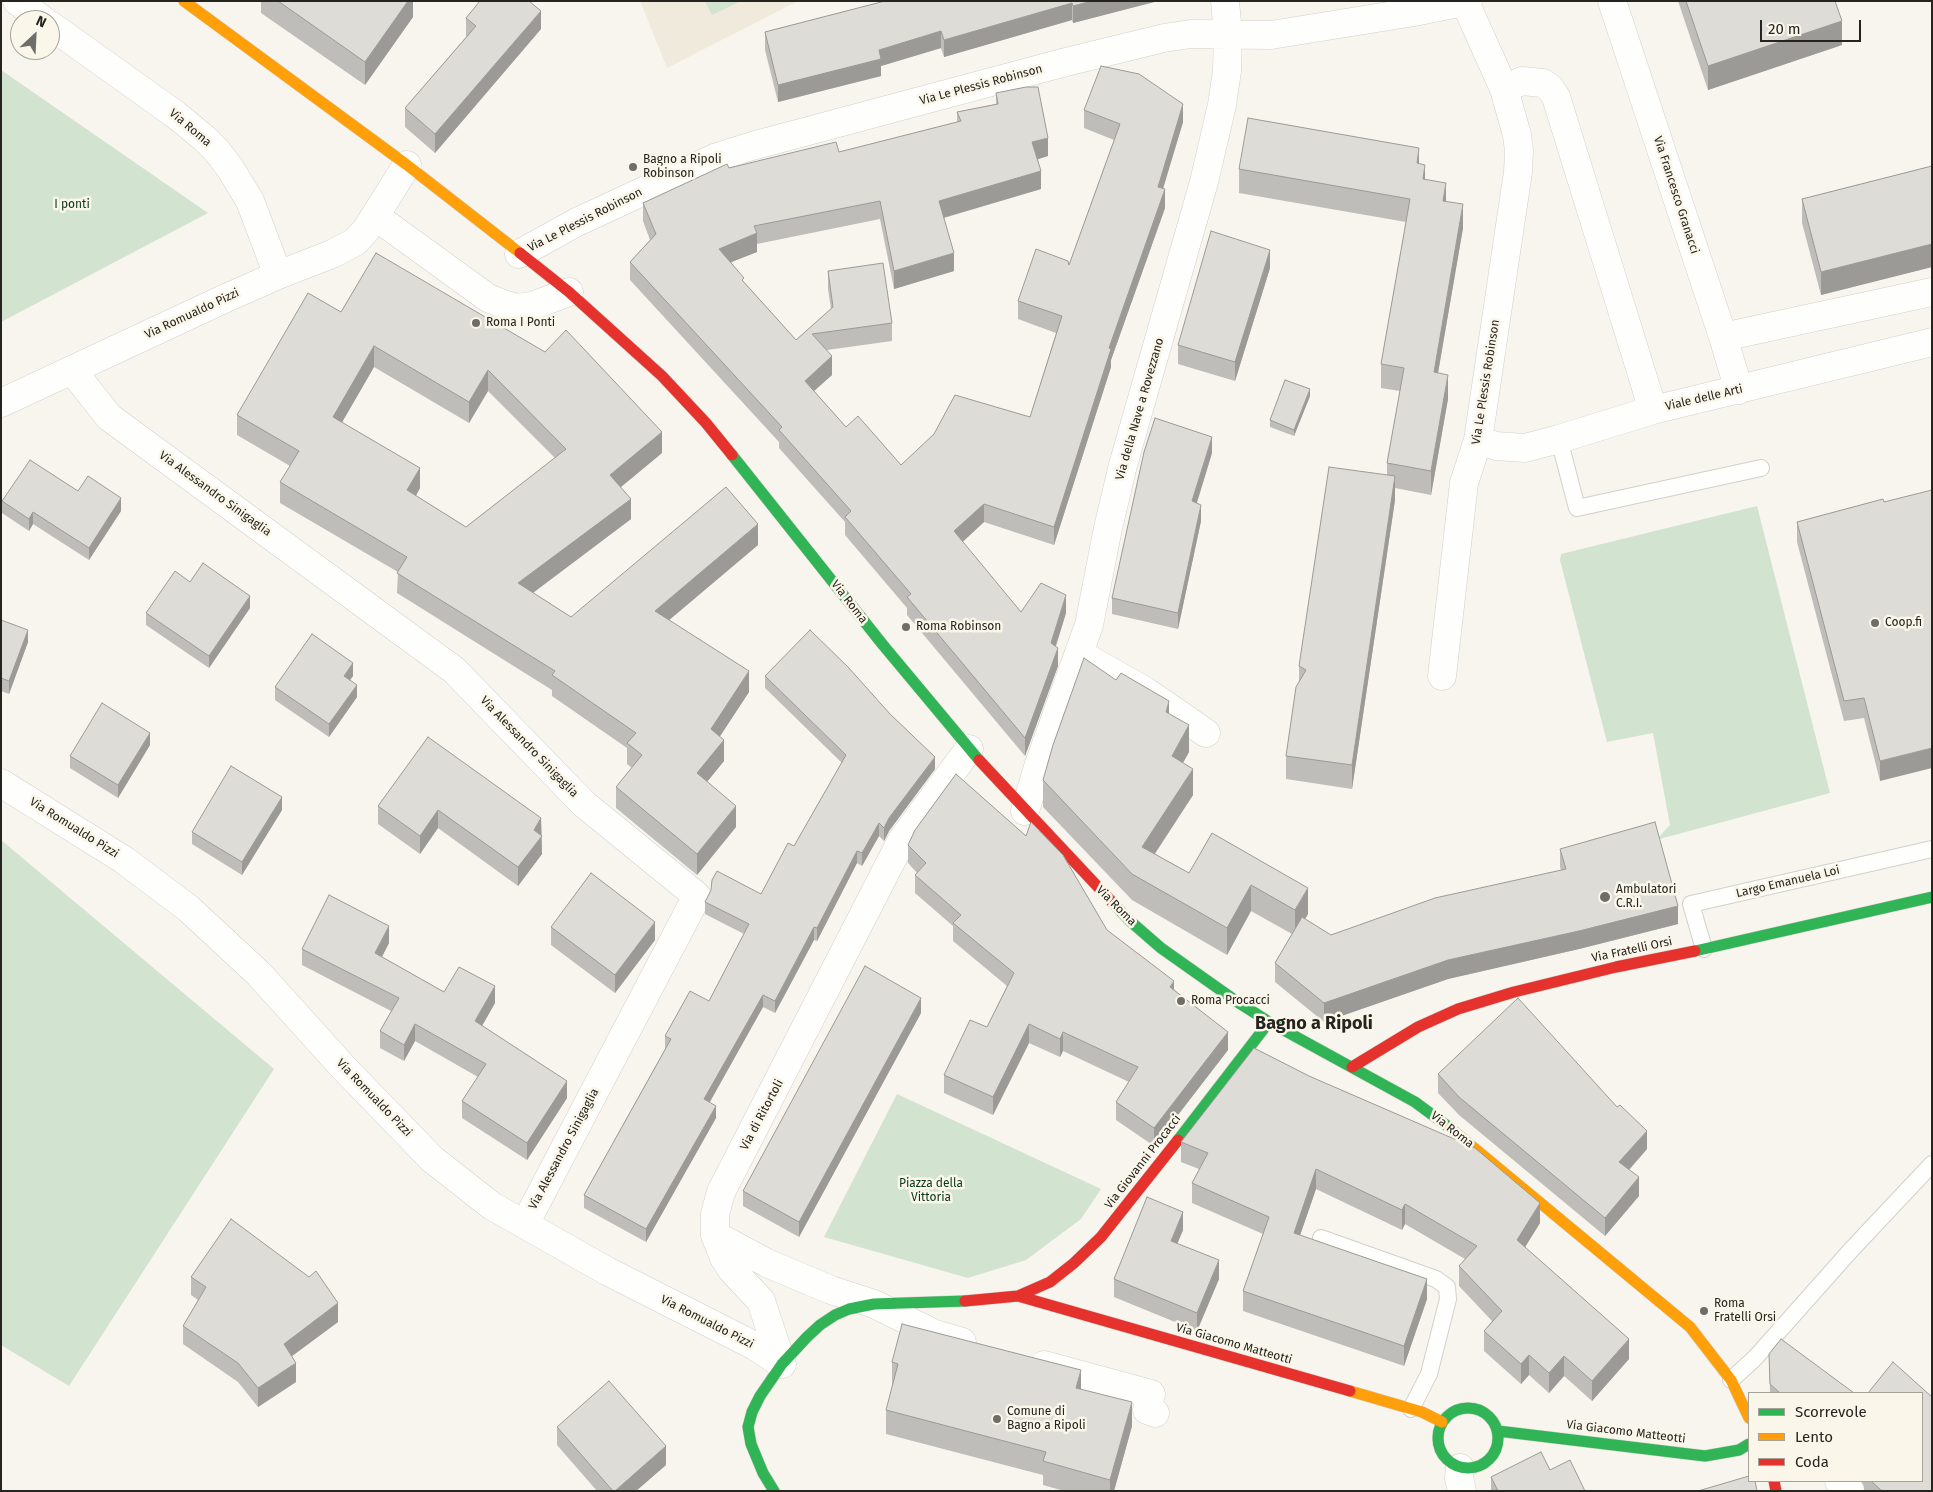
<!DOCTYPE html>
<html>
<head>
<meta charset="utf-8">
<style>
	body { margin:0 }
	#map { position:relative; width:1933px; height:1492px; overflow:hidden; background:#f7f5ee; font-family:"Fira Sans",sans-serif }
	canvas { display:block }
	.frame { position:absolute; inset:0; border:2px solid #26241f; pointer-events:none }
	.legend { position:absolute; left:1748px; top:1392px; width:175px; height:90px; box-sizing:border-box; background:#fbf6ea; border:1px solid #a6a299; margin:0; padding:6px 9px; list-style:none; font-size:15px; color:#26241f }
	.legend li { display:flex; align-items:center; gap:10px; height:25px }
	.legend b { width:25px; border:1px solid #a6a299 }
	.north { position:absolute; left:10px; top:10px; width:50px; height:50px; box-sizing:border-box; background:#fbf6ea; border:1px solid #a6a299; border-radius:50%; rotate:25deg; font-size:14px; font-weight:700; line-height:20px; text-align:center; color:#26241f }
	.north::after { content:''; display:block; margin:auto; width:18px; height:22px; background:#6f6d67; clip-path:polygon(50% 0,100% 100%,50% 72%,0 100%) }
	.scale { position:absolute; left:1760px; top:20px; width:101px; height:22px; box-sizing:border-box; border:2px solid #26241f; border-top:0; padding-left:6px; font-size:15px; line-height:18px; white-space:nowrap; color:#26241f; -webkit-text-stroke:4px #fbf6ea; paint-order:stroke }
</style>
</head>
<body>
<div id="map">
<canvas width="1933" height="1492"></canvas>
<div class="frame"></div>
<ul class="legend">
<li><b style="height:6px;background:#30b455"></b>Scorrevole</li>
<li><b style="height:6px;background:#ff9f0a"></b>Lento</li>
<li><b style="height:6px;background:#e5322d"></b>Coda</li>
</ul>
<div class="north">N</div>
<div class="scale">20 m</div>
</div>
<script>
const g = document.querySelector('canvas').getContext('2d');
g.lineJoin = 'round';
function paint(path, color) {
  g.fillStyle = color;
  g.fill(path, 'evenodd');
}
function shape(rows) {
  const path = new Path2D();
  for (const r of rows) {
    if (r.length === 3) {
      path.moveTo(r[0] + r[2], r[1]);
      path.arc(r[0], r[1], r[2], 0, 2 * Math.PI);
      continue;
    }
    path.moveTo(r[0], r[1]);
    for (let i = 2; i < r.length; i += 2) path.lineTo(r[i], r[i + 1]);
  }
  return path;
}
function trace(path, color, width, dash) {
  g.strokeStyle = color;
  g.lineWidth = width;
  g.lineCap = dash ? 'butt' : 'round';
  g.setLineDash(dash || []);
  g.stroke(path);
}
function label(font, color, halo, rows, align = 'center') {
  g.font = font + ' "Fira Sans",sans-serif';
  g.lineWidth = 5;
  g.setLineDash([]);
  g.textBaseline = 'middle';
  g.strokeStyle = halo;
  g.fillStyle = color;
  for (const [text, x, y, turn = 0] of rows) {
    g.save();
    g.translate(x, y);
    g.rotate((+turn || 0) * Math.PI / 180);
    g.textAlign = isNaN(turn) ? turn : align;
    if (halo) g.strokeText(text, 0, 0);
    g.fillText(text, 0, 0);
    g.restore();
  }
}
paint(shape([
	[640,1,798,1,667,68]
]), '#f0eadd');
paint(shape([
	[705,1,741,1,712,15],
	[1,70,208,213,1,322],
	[1757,506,1830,793,1656,840,1670,825,1653,733,1607,742,1560,560,1561,554],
	[1,840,274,1069,69,1386,1,1345],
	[897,1094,1101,1189,1081,1219,1026,1260,968,1278,824,1237]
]), '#d2e3d0');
const lane = shape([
	[1559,439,1577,508,1761,468],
	[1704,949,1691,904,1932,849],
	[1321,1238,1436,1279,1447,1287,1448,1299,1429,1374,1411,1409],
	[1731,1380,1755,1358,1851,1250,1932,1164]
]);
const street = shape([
	[17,1,43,20],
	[1612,1,1723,337,1739,390],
	[50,25,176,115,204,138,217,151,230,168,250,201,278,275],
	[1504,89,1522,81,1543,83,1550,88,1556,97,1653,410],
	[375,216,488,298,503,304,517,308,532,306,569,292],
	[519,254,577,222,717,157,752,146,1066,62,1164,38,1191,34,1271,35,1414,12,1468,1],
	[1723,337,1932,292],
	[72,370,109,417,454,670,584,804,697,896,525,1224],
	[1,403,226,298,278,275,332,254,355,242,366,230,407,165],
	[1478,440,1496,446,1525,448,1559,439,1653,410,1932,342],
	[1080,654,1145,691,1206,733],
	[1442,676,1464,483,1478,440,1518,172,1519,151,1517,135,1504,89,1465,2],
	[1,783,124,860,189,909,259,974,342,1066,432,1159,492,1206,607,1271,755,1346,782,1364],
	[1025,811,1038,767,1089,625,1108,528,1123,465,1204,182,1222,105,1227,71,1228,34,1225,1],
	[715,1235,767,1263,831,1290,874,1304,935,1334,962,1342],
	[782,1364,761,1301,732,1270,724,1258,715,1235,715,1214,721,1192,902,840,969,749],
	[1044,1365,1151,1394,1147,1410,1155,1413],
	[1460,1468,1459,1478,1462,1491],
	[1839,1481,1850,1491]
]);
const fast = shape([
	[732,455,883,645,979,760],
	[1113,903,1130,921,1161,948,1236,1001,1269,1022,1415,1102,1450,1128],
	[1695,951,1932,897],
	[1178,1140,1269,1022],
	[1468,1438,30],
	[1498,1431,1705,1456,1739,1450,1749,1444],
	[774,1491,763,1473,751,1444,748,1427,752,1412,760,1396,782,1364,807,1337,820,1325,835,1315,849,1309,874,1304,965,1301]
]);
const slow = shape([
	[184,1,407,165,520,253],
	[1450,1128,1690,1327,1731,1380,1749,1418],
	[1350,1391,1422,1412,1442,1422]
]);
const jam = shape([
	[520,253,569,292,662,376,706,423,732,455],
	[979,760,1113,903],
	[1352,1067,1418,1027,1458,1009,1514,992,1616,967,1695,951],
	[1018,1296,1350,1391],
	[965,1301,1018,1296,1050,1282,1074,1263,1101,1237,1178,1140],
	[1774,1481,1776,1491]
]);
trace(lane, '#d2d0ca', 18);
trace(street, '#d2d0ca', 29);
trace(fast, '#d2d0ca', 12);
trace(slow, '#d2d0ca', 12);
trace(jam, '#d2d0ca', 12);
trace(lane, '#fefefc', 16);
trace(street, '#fefefc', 28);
trace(fast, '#30b455', 11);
trace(slow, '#ff9f0a', 11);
trace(jam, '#e5322d', 11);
paint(shape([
	[261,1,413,1,413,17,365,85,261,13],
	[885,1,1158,1,1073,23,1072,20,944,57,941,48,881,66,881,76,778,102,765,50,765,32],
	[1678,1,1835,1,1842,45,1708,90],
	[466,18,541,29,435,153,405,127,405,108,466,37],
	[996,93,1048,156,1038,159,1041,189,944,218,954,271,894,289,880,219,757,244,757,252,731,262,744,282,796,340,831,309,828,289,828,271,892,323,892,341,827,350,832,375,814,391,846,427,901,465,1030,417,1056,333,1018,319,1018,301,1069,265,1114,140,1084,128,1084,110,1183,122,1163,189,1165,208,1111,360,1111,367,1054,545,984,522,962,542,1021,612,1066,613,1056,646,1058,666,1025,756,907,615,907,608,845,535,845,522,779,448,779,442,630,280,630,262,650,240,643,221,643,203,729,168,839,152,957,122,957,112,996,104],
	[1419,164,1425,179,1446,201,1463,228,1438,373,1448,399,1431,495,1395,488,1395,500,1352,789,1286,779,1286,756,1299,682,1299,666,1387,475,1387,463,1400,391,1381,388,1381,364,1406,222,1239,193,1239,169],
	[1932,166,1932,267,1821,295,1802,223,1802,199],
	[376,253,662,453,621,487,631,519,533,593,571,617,758,545,669,620,749,692,720,736,724,761,707,782,736,827,697,875,616,808,616,787,632,768,627,764,627,748,552,696,552,690,397,593,398,572,280,503,280,482,290,466,237,435,237,415,341,312],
	[374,367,469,423,488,391,555,458,466,527,416,496,420,488,342,422],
	[1270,268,1235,381,1178,364,1178,345],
	[1310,396,1294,436,1270,427,1270,420],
	[1212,453,1197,503,1201,521,1178,629,1112,614,1112,598],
	[78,491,121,511,89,560,33,524,29,531,2,513,2,501],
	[1883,499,1880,781,1864,718,1844,721,1797,542,1797,522],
	[190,582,250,608,209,668,146,625,146,613],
	[1,620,28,642,9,694,1,691],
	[353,676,350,680,357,697,329,737,275,700,275,687],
	[765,676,935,769,889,831,884,841,879,836,862,866,857,863,817,941,814,940,775,1013,763,1007,710,1102,716,1118,646,1242,584,1208,584,1195,665,1049,665,1036,709,1001,744,934,705,914,705,902,761,894,794,846,842,763,765,688],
	[1116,680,1169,714,1189,752,1183,763,1193,795,1155,854,1189,873,1212,833,1308,914,1305,919,1331,935,1561,870,1560,867,1560,849,1678,924,1579,949,1448,979,1324,1022,1275,982,1275,963,1292,934,1251,911,1227,955,1132,900,1043,807,1043,780],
	[150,745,118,798,70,768,70,756],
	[378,806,541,818,542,854,518,886,438,828,420,854,378,824],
	[282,810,242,875,192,844,192,832],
	[908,845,1107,930,1174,989,1228,1050,1154,1146,1116,1120,1116,1102,1129,1082,1063,1051,1060,1057,1029,1043,993,1115,944,1093,944,1075,987,1027,1007,986,953,941,953,926,915,893,915,875,917,873,908,863],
	[551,927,655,940,615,993,551,945],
	[389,943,382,957,444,992,495,1003,482,1026,567,1098,527,1160,462,1118,462,1101,478,1077,415,1041,404,1061,380,1048,380,1031,391,1011,302,965,302,949],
	[921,1013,799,1237,743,1206,743,1191],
	[1254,1048,1540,1223,1525,1247,1629,1359,1592,1401,1564,1376,1549,1393,1529,1375,1521,1384,1484,1351,1484,1331,1492,1321,1459,1286,1459,1266,1465,1259,1405,1224,1402,1230,1316,1189,1300,1235,1427,1299,1404,1366,1243,1311,1243,1291,1263,1234,1192,1203,1192,1183,1199,1169,1181,1162,1181,1142],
	[1438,1074,1647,1149,1629,1170,1639,1196,1605,1236,1459,1115,1438,1093],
	[1183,1230,1177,1244,1219,1279,1197,1331,1114,1297,1114,1279],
	[191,1277,338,1322,292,1356,296,1382,258,1407,238,1382,183,1344,183,1326,198,1300,191,1295],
	[1769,1354,1854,1393,1770,1393],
	[892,1362,1081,1389,1132,1426,1114,1491,1064,1491,1043,1485,1043,1475,886,1434,886,1410,893,1386,892,1386],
	[557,1427,666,1465,636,1491,597,1491,557,1445],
	[1550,1470,1585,1491,1491,1491,1491,1477],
	[1861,1481,1922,1481,1932,1491,1864,1491,1864,1486]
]), '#bfbdb9');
paint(shape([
	[408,1,413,1,413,17,365,85,365,62],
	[1092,1,1158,1,1073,23,1073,6],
	[1072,3,1072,20,944,57,944,40],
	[541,11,541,29,435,153,435,134],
	[1842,21,1842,45,1708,90,1708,66],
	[941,31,941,48,881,66,881,76,778,102,778,85,879,50],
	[1183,104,1183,122,1158,205,1158,187],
	[1048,138,1048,156,1032,161,1032,142],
	[1419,148,1419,172,1417,163],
	[1425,165,1425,189,1423,179],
	[1041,171,1041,189,939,219,939,201],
	[1446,183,1446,206,1443,201],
	[1165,189,1165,208,1111,360,1111,367,1054,545,1054,527,1109,348],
	[1463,204,1463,228,1434,396,1434,372],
	[757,233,757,252,719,267,719,249],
	[1932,244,1932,267,1821,295,1821,272],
	[1270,250,1270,268,1235,381,1235,362],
	[954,253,954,271,894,289,894,271],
	[374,346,374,367,333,438,333,417],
	[832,356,832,375,805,399,805,381],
	[488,370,488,391,469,423,469,402],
	[1448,375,1448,399,1431,495,1431,471],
	[1310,389,1310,396,1294,436,1294,430],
	[662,432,662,453,610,496,610,475],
	[1212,437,1212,453,1192,518,1192,501],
	[420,468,420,488,407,511,407,490],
	[1395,476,1395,500,1352,789,1352,765],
	[121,498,121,511,89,560,89,548],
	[631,499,631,519,518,604,518,583],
	[984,504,984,522,954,550,954,531],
	[1201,505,1201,521,1178,629,1178,613],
	[33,512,33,524,29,531,29,519],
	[758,524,758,545,655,632,655,611],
	[1066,595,1066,613,1051,661,1051,643],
	[250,596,250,608,209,668,209,656],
	[28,630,28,642,9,694,9,681],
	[1058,648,1058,666,1025,756,1025,738],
	[353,663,353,676,344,688,344,676],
	[749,671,749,692,711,750,711,729],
	[357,685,357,697,329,737,329,724],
	[1169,701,1169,728,1166,712],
	[1189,725,1189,752,1172,782,1172,756],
	[150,733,150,745,118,798,118,785],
	[724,740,724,761,697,794,697,773],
	[1932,748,1932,768,1880,781,1880,761],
	[935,757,935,769,889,831,884,841,884,828,889,818],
	[1193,769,1193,795,1142,873,1142,847],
	[282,797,282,810,242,875,242,862],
	[736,806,736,827,697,875,697,854],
	[438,810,438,828,420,854,420,836],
	[541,818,542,854,518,886,518,867,534,830],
	[879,823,879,836,862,866,862,853],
	[857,851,857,863,817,941,817,928],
	[1251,885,1251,911,1227,955,1227,928],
	[1308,888,1308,914,1295,936,1295,910],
	[1678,906,1678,924,1579,949,1448,979,1324,1022,1324,1003,1448,960],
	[655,922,655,940,615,993,615,975],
	[389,926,389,943,375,970,375,953],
	[814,927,814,940,775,1013,775,1001],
	[1174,981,1174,999,1170,987],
	[495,986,495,1003,475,1038,475,1021],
	[763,995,763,1007,704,1112,704,1099],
	[921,998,921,1013,799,1237,799,1222],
	[415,1024,415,1041,404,1061,404,1045],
	[1029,1024,1029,1043,993,1115,993,1097],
	[1063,1032,1063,1051,1060,1057,1060,1039],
	[1228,1032,1228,1050,1154,1146,1154,1128],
	[567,1081,567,1098,527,1160,527,1143],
	[716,1106,716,1118,646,1242,646,1229],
	[1647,1131,1647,1149,1619,1181,1619,1162],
	[1316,1169,1316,1189,1294,1253,1294,1233],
	[1639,1177,1639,1196,1605,1236,1605,1218],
	[1540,1203,1540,1223,1517,1260,1517,1240],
	[1405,1204,1405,1224,1402,1230,1402,1210],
	[1183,1212,1183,1230,1171,1259,1171,1241],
	[1219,1260,1219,1279,1197,1331,1197,1313],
	[1427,1279,1427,1299,1404,1366,1404,1346],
	[338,1303,338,1322,284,1362,284,1344],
	[1629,1339,1629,1359,1592,1401,1592,1381],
	[1529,1355,1529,1375,1521,1384,1521,1364],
	[1564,1356,1564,1376,1549,1393,1549,1373],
	[296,1363,296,1382,258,1407,258,1388],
	[1081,1370,1081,1394,1076,1388],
	[1132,1402,1132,1426,1114,1491,1110,1491,1110,1480],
	[666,1446,666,1465,636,1491,615,1491]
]), '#9b9a96');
const building = shape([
	[278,1,408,1,365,62,278,1],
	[480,1,529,1,541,11,435,134,405,108,476,26,466,18,480,1],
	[885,1,1092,1,1073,6,1072,3,944,40,941,31,879,50,881,59,778,85,765,32,885,1],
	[1686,1,1835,1,1842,21,1708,66,1686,1],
	[1101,66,1139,74,1183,104,1158,187,1165,189,1109,348,1111,349,1054,527,984,504,954,531,1021,612,1041,583,1066,595,1051,643,1058,648,1025,738,907,597,911,594,845,517,851,511,779,430,782,427,630,262,656,234,643,203,727,164,729,168,836,142,839,152,961,121,957,112,998,104,996,93,1026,87,1038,87,1048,138,1032,142,1041,171,939,201,954,253,894,271,880,201,754,226,757,233,719,249,744,278,742,280,796,340,833,307,828,271,883,263,892,323,812,334,832,356,805,381,846,427,858,416,901,465,934,434,955,395,1030,417,1062,316,1018,301,1036,249,1068,261,1069,265,1120,124,1084,110,1101,66],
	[1248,118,1419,148,1417,163,1425,165,1423,179,1446,183,1443,201,1463,204,1434,372,1448,375,1431,471,1387,463,1404,368,1381,364,1410,199,1239,169,1248,118],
	[1932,166,1932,244,1821,272,1802,199,1932,166],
	[1211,231,1270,250,1235,362,1178,345,1211,231],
	[376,253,545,352,566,330,662,432,610,475,631,499,518,583,571,617,726,487,758,524,655,611,749,671,711,729,724,740,697,773,736,806,697,854,616,787,642,755,627,743,636,733,552,675,555,671,397,573,407,557,280,482,299,451,237,415,308,293,341,312,376,253],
	[374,346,469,402,488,370,566,449,466,527,407,490,420,468,333,417,374,346],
	[1285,380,1310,389,1294,430,1270,420,1285,380],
	[1155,418,1212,437,1192,501,1201,505,1178,613,1112,598,1144,452,1155,418],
	[30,460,78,491,88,476,121,498,89,548,33,512,29,519,2,501,30,460],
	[1329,467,1395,476,1352,765,1286,756,1296,687,1306,670,1299,666,1329,467],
	[1932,490,1932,748,1880,761,1864,698,1844,701,1797,522,1883,499,1884,502,1932,490],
	[203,563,250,596,209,656,146,613,175,571,190,582,203,563],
	[1,620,28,630,9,681,1,678,1,620],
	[810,630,848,667,890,714,935,757,889,818,884,828,879,823,862,853,857,851,817,928,814,927,775,1001,763,995,704,1099,716,1106,646,1229,584,1195,671,1039,665,1036,690,991,709,1001,749,924,705,902,711,890,712,880,717,871,761,894,788,843,794,846,846,755,765,676,810,630],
	[312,634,353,663,344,676,357,685,329,724,275,687,312,634],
	[1084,658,1116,680,1121,673,1169,701,1166,712,1189,725,1172,756,1193,769,1142,847,1189,873,1212,833,1308,888,1295,910,1251,885,1227,928,1132,874,1043,780,1053,745,1084,658],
	[102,703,150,733,118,785,70,756,102,703],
	[428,737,541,818,534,830,542,836,518,867,438,810,420,836,378,806,428,737],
	[231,766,282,797,242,862,192,832,231,766],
	[956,774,1026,836,1031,822,1063,855,1107,930,1174,981,1170,987,1228,1032,1154,1128,1116,1102,1138,1067,1063,1032,1060,1039,1029,1024,993,1097,944,1075,970,1020,987,1027,1014,973,953,923,961,915,915,875,926,863,908,845,915,830,956,774],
	[1655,822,1678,906,1579,931,1448,960,1324,1003,1275,963,1302,917,1331,935,1435,898,1566,869,1560,849,1655,822],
	[591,873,655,922,615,975,551,927,591,873],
	[329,895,389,926,375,953,444,992,459,967,495,986,475,1021,567,1081,527,1143,462,1101,486,1064,415,1024,404,1045,380,1031,399,998,302,949,329,895],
	[865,966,921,998,799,1222,743,1191,865,966],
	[1518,998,1617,1107,1620,1105,1647,1131,1619,1162,1639,1177,1605,1218,1459,1097,1438,1074,1518,998],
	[1254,1048,1309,1076,1475,1148,1540,1203,1517,1240,1629,1339,1592,1381,1564,1356,1549,1373,1529,1355,1521,1364,1484,1331,1502,1311,1459,1266,1477,1246,1405,1204,1402,1210,1316,1169,1294,1233,1427,1279,1404,1346,1243,1291,1269,1217,1192,1183,1208,1153,1181,1142,1254,1048],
	[1147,1197,1183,1212,1171,1241,1219,1260,1197,1313,1114,1279,1147,1197],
	[231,1219,309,1277,316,1271,338,1303,284,1344,296,1363,258,1388,238,1363,183,1326,206,1287,191,1277,231,1219],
	[902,1324,1081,1370,1076,1388,1132,1402,1110,1480,1043,1461,1046,1452,886,1410,898,1364,892,1362,902,1324],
	[1781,1339,1854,1393,1780,1393,1770,1384,1769,1354,1781,1339],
	[1893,1362,1932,1397,1932,1491,1882,1491,1871,1481,1922,1481,1922,1393,1868,1393,1893,1362],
	[609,1381,666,1446,615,1491,613,1491,557,1427,609,1381],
	[1541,1452,1550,1470,1570,1460,1585,1491,1498,1491,1491,1477,1541,1452],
	[1749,1476,1749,1481,1755,1481,1757,1491,1698,1491,1749,1476]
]);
paint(building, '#dedcd7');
trace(building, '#9b9a96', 1);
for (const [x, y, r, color] of [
	[633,167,5,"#6f6d67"],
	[476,323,5,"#6f6d67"],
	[1875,623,5,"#6f6d67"],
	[906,627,5,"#6f6d67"],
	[1605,897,6,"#6f6d67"],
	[1181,1001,5,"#6f6d67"],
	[1704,1311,5,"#6f6d67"],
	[997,1419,5,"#6f6d67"]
]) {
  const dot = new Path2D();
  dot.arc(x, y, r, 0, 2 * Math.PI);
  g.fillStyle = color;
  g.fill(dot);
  trace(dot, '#fbf6ea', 2);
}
label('12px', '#26241f', '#fbf6ea', [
	["Via Le Plessis Robinson",981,85,-15],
	["Via Roma",190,128,40],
	["Via Francesco Granacci",1676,195,72],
	["Via Le Plessis Robinson",585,220,-27],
	["Via Romualdo Pizzi",192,314,-25],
	["Via Le Plessis Robinson",1486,382,-81],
	["Viale delle Arti",1704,398,-13],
	["Via della Nave a Rovezzano",1140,409,-74],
	["Via Alessandro Sinigaglia",215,494,36],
	["Via Roma",849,602,52],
	["Via Alessandro Sinigaglia",529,747,46],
	["Via Romualdo Pizzi",74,828,32],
	["Largo Emanuela Loi",1788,882,-13],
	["Via Roma",1116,906,45],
	["Via Fratelli Orsi",1632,950,-12],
	["Via Romualdo Pizzi",374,1098,46],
	["Via di Ritortoli",762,1115,-62],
	["Via Roma",1452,1130,38],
	["Via Alessandro Sinigaglia",564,1149,-62],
	["Via Giovanni Procacci",1143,1162,-52],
	["Via Romualdo Pizzi",707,1322,27],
	["Via Giacomo Matteotti",1234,1344,16],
	["Via Giacomo Matteotti",1626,1432,7]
]);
label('12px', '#26241f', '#fbf6ea', [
	["Bagno a Ripoli",643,160],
	["Robinson",643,174],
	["Roma I Ponti",486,323],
	["Coop.fi",1885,623],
	["Roma Robinson",916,627],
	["Ambulatori",1616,890],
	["C.R.I.",1616,904],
	["Roma Procacci",1191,1001],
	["Roma",1714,1304],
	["Fratelli Orsi",1714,1318],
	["Comune di",1007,1412],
	["Bagno a Ripoli",1007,1426]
], 'left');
label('12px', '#063917', '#fbf6ea', [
	["I ponti",72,205],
	["Piazza della",931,1184],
	["Vittoria",931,1198]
]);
label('bold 18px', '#26241f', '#fbf6ea', [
	["Bagno a Ripoli",1314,1024]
]);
</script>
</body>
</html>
